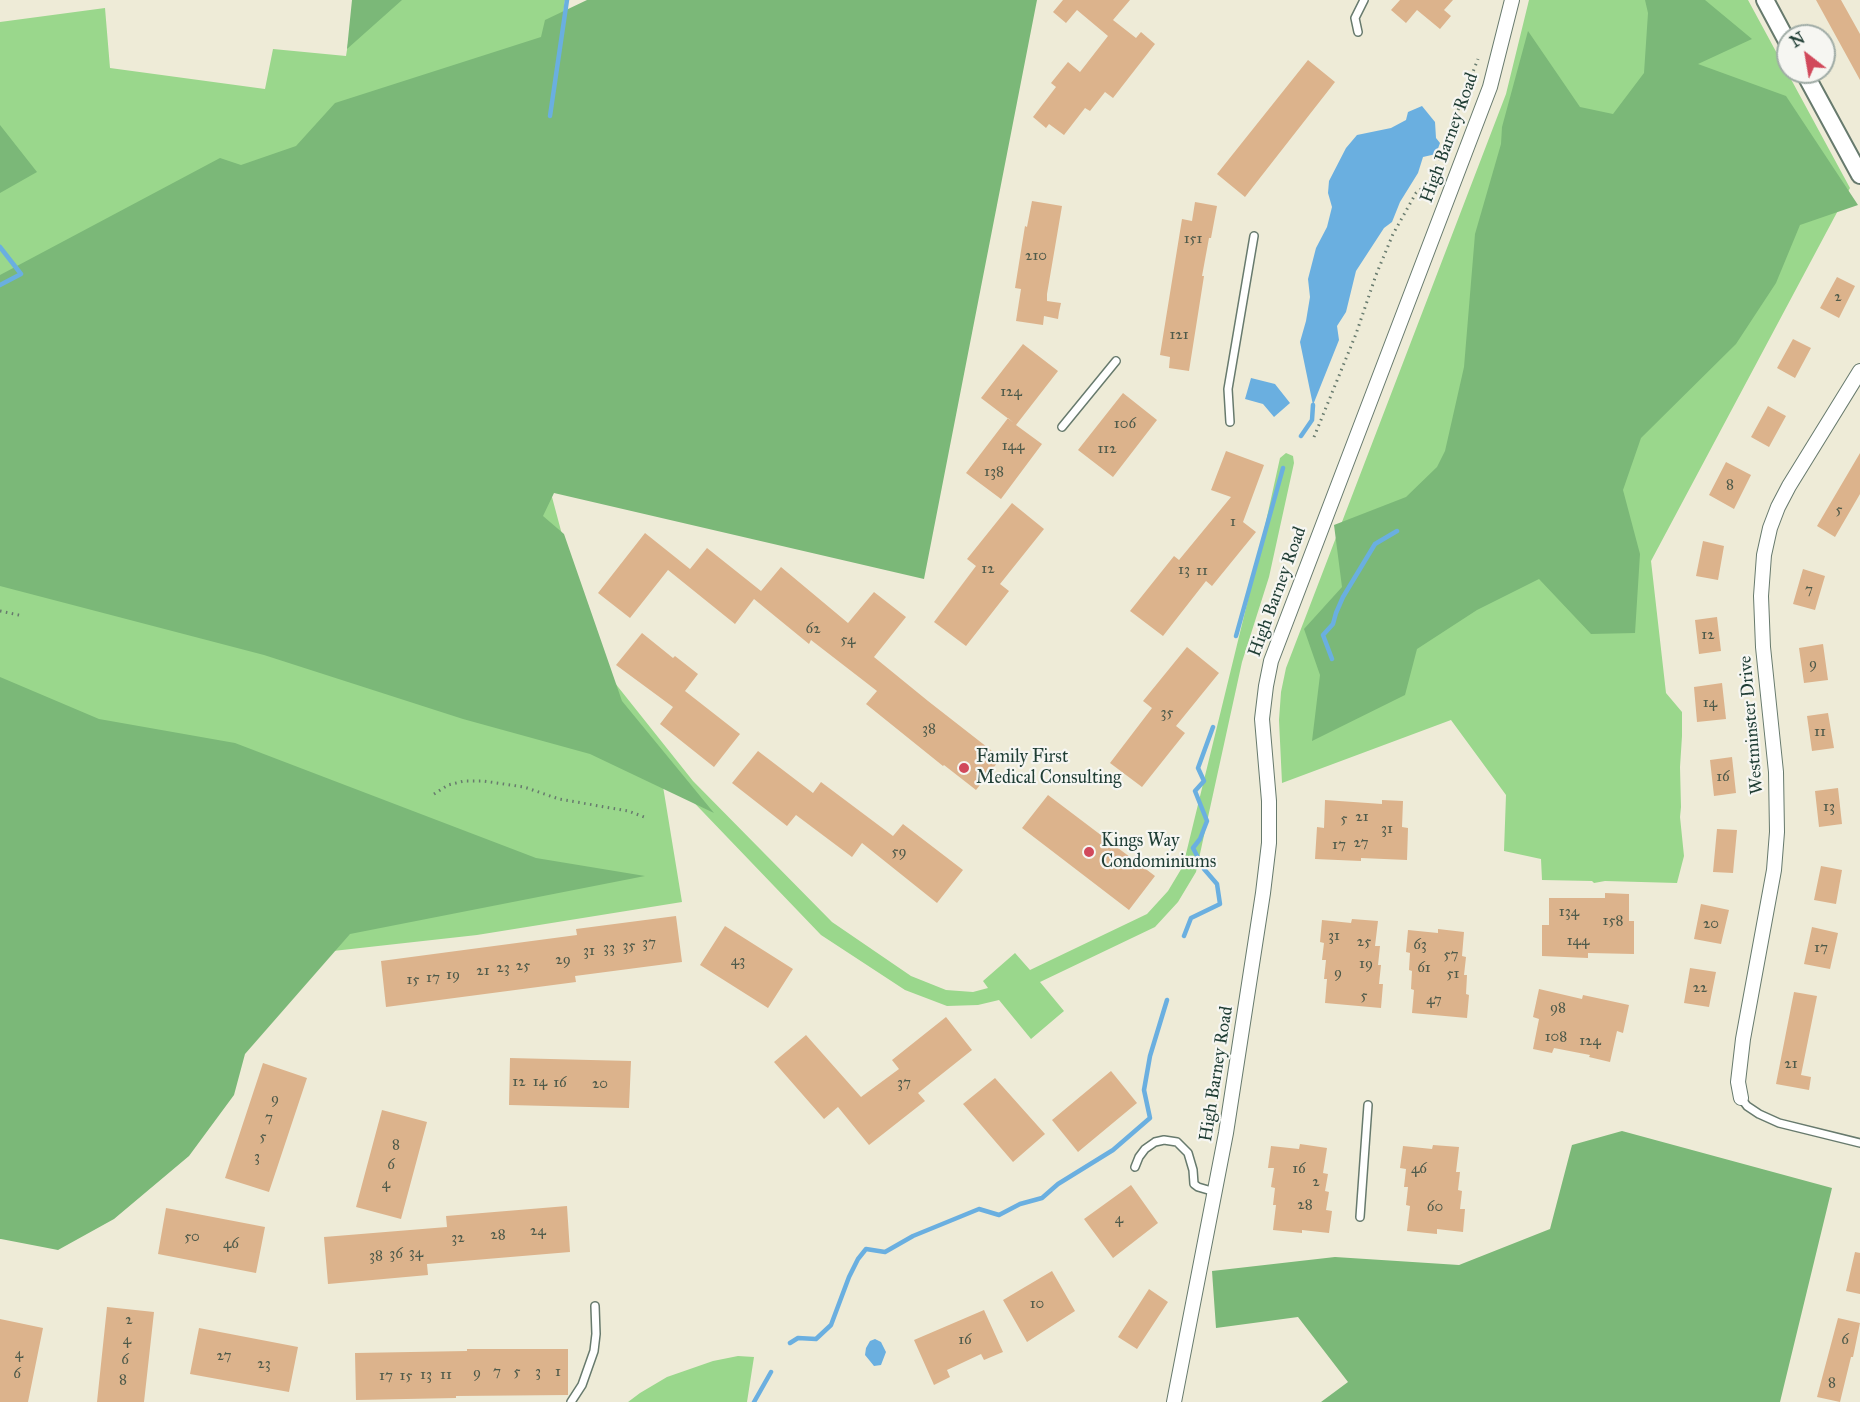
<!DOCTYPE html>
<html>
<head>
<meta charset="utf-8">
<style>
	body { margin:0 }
	#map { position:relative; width:1860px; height:1402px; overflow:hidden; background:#eeebd7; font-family:"IM FELL Great Primer",serif }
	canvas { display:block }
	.north { position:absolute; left:1776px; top:24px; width:60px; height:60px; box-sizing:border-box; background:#f6f6f2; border:2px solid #a0aca6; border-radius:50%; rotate:329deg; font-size:16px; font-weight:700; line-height:24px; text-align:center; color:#1f3d34 }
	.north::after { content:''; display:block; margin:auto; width:21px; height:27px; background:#d1495b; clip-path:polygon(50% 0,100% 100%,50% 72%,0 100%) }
</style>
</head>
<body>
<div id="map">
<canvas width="1860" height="1402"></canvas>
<div class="north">N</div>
</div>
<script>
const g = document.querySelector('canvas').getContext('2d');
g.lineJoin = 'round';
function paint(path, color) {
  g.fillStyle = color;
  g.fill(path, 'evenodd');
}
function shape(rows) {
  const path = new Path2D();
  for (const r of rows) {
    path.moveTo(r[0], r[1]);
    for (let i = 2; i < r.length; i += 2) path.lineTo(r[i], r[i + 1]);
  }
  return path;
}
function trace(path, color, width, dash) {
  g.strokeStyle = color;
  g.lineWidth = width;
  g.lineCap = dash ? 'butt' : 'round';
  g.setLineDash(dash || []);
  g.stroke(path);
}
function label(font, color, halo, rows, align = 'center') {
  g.font = font + ' "IM FELL Great Primer",serif';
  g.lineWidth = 4.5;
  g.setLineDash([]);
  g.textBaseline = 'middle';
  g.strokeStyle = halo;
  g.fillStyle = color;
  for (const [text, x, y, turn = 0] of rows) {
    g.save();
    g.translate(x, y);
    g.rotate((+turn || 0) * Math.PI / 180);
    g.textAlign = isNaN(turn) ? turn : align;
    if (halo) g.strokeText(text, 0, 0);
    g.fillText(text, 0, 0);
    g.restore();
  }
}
paint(shape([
	[355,0,565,0,548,117,521,381,595,658,693,781,832,922,911,976,946,990,973,992,988,988,983,981,1015,953,1030,970,1147,914,1168,891,1183,866,1255,571,1280,458,1286,453,1293,456,1294,463,1269,577,1242,662,1196,872,1178,902,1155,927,1040,982,1064,1011,1031,1039,999,1000,978,1005,947,1006,905,990,821,935,680,788,659,762,682,902,477,935,0,988,0,22,105,8,110,68,265,89,273,49,346,56],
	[1529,0,1748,0,1850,188,1651,561,1666,693,1682,712,1682,736,1680,767,1681,807,1680,817,1684,856,1677,883,1605,881,1594,883,1592,881,1542,880,1541,859,1504,851,1506,795,1451,720,1282,783,1279,720,1281,692,1286,668,1506,94],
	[738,1356,754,1357,747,1402,628,1402,640,1393,667,1377,713,1361]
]), '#9ad78c');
paint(shape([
	[352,0,402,0,347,49],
	[587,0,1037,0,924,579,554,493,543,516,564,534,622,701,714,813,590,754,463,719,264,655,0,586,0,275,220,158,241,165,296,146,335,103,541,37,545,20],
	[1645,0,1705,0,1752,39,1698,64,1786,96,1858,205,1800,225,1776,283,1736,344,1641,438,1623,490,1640,554,1635,633,1591,634,1539,579,1477,610,1417,649,1405,695,1312,741,1320,675,1304,629,1342,587,1334,525,1406,497,1437,467,1445,451,1464,367,1475,234,1501,144,1502,127,1528,31,1580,107,1613,114,1644,73,1648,13],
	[0,125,37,172,0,193],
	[0,677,99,719,235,743,536,858,645,876,350,934,245,1054,234,1095,189,1156,114,1219,58,1250,1,1239,0,1239],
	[1622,1131,1832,1188,1780,1402,1321,1402,1348,1382,1298,1317,1216,1328,1212,1271,1335,1257,1459,1265,1550,1229,1572,1145]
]), '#7bb878');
paint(shape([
	[1422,106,1435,122,1436,138,1440,143,1436,154,1423,157,1418,173,1400,202,1392,222,1384,228,1356,271,1346,312,1337,326,1339,340,1313,405,1300,342,1306,321,1310,297,1308,279,1316,248,1327,227,1332,207,1328,193,1329,181,1346,148,1357,135,1391,128,1406,120,1408,112],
	[1251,378,1275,384,1290,403,1274,417,1263,404,1245,399],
	[875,1339,881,1342,886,1352,881,1365,874,1366,865,1355,866,1348,870,1341]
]), '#6aafe0');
trace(shape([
	[550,116,567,0],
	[0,247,21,274,0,285],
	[1301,436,1312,420,1313,405],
	[1236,636,1283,468],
	[1332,659,1323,635,1333,624,1336,613,1343,597,1375,544,1397,531],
	[1184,936,1191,918,1220,904,1217,884,1204,869,1193,848,1200,839,1207,821,1195,791,1204,781,1198,768,1213,727],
	[790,1343,798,1338,816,1339,831,1325,849,1277,858,1259,866,1249,885,1252,913,1236,979,1209,999,1215,1020,1204,1042,1198,1058,1184,1113,1150,1150,1118,1144,1090,1150,1056,1167,1000],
	[754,1402,771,1372]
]), '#6aafe0', 4.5);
paint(shape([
	[1063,0,1130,0,1113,20,1136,38,1141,32,1155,44,1113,98,1105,92,1090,111,1085,108,1064,135,1049,124,1046,128,1033,117,1056,87,1051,83,1068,62,1080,72,1108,36,1077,10,1066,23,1053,12],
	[1400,0,1453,0,1444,10,1451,16,1440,29,1417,10,1406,23,1391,10],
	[1816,0,1841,0,1860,34,1860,80],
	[1308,60,1335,82,1245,197,1217,174],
	[1032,201,1062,206,1047,294,1047,301,1061,303,1059,312,1058,319,1044,316,1043,325,1016,321,1021,289,1015,288,1025,226,1027,227],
	[1195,202,1217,206,1211,238,1209,238,1202,276,1204,276,1189,371,1169,368,1170,357,1160,355,1182,219,1192,221],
	[1837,277,1855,286,1839,318,1820,308],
	[1793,339,1811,348,1795,378,1777,368],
	[1023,344,1058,371,1016,425,1042,444,1001,499,966,473,1008,418,1014,423,981,398],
	[1123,393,1157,420,1113,477,1078,450],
	[1768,406,1786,416,1769,447,1751,437],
	[1226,451,1264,465,1243,522,1256,532,1212,586,1206,581,1163,636,1130,611,1174,556,1179,560,1231,497,1211,490],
	[1860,453,1860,494,1835,537,1817,526],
	[1726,462,1751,475,1734,509,1709,495],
	[1012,503,1044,529,1000,584,1009,591,966,646,934,622,976,566,967,559],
	[645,533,690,569,707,548,761,591,781,567,848,623,874,592,906,617,874,657,928,701,1001,758,976,790,944,765,943,766,866,704,877,691,811,640,809,644,754,599,735,624,668,570,630,618,598,593],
	[1703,541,1724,546,1718,580,1696,576],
	[1803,569,1825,576,1815,610,1793,604],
	[1717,617,1721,651,1699,654,1695,620],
	[642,633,673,658,675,656,698,674,685,691,740,734,714,767,660,724,673,707,616,665],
	[1823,644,1828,680,1804,683,1799,648],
	[1187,647,1219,673,1176,726,1185,733,1142,787,1110,763,1152,708,1143,701],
	[1722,683,1726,719,1697,722,1694,687],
	[1828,713,1834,748,1812,751,1807,716],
	[758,751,813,793,821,782,893,836,903,824,963,870,937,903,862,843,852,857,796,815,787,826,732,783],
	[1732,757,1736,793,1714,796,1710,760],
	[1838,788,1842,824,1819,827,1815,791],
	[1048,795,1155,876,1129,910,1022,828],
	[1325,800,1382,804,1382,800,1403,801,1402,827,1408,828,1407,860,1361,858,1361,861,1315,859,1317,827,1324,828],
	[1717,829,1737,830,1733,873,1713,872],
	[1821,866,1842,870,1836,904,1814,900],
	[1605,893,1629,894,1629,921,1634,921,1634,954,1588,953,1588,958,1542,956,1542,925,1549,925,1549,898,1605,898],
	[1701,904,1729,910,1721,944,1694,939],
	[676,916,682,962,575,976,576,982,386,1007,381,961,577,935,576,929],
	[1352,919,1378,921,1375,946,1380,946,1378,965,1381,965,1379,984,1383,984,1381,1008,1325,1003,1327,979,1324,979,1326,960,1322,960,1324,943,1320,942,1322,920,1351,923],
	[725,926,793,969,768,1008,700,965],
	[1812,927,1838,933,1830,969,1804,964],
	[1438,929,1464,932,1462,956,1466,957,1464,975,1467,975,1466,994,1469,995,1467,1018,1412,1013,1414,990,1411,989,1412,971,1409,970,1410,953,1406,952,1408,930,1438,933],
	[1690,968,1716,972,1709,1007,1684,1003],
	[1539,989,1582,999,1583,995,1629,1005,1623,1033,1617,1031,1610,1062,1589,1057,1590,1055,1554,1048,1552,1053,1533,1049,1539,1019,1533,1017],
	[1794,992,1817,996,1801,1075,1811,1077,1809,1090,1776,1084],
	[946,1017,972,1050,918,1093,925,1101,869,1145,838,1107,824,1119,774,1062,806,1035,861,1097,899,1069,892,1060],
	[510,1058,631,1061,629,1108,509,1105],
	[263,1063,307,1078,269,1192,225,1178],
	[1111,1071,1137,1103,1078,1152,1052,1120],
	[995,1078,1045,1134,1013,1162,963,1104],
	[382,1110,427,1122,401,1219,356,1207],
	[1300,1144,1327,1148,1323,1173,1328,1174,1325,1191,1329,1192,1326,1210,1332,1211,1329,1233,1302,1230,1302,1233,1273,1230,1276,1205,1273,1205,1275,1188,1271,1187,1274,1168,1268,1168,1271,1146,1299,1149],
	[1433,1145,1459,1147,1456,1172,1460,1172,1458,1190,1462,1191,1460,1209,1465,1209,1463,1232,1437,1229,1437,1234,1407,1231,1410,1206,1406,1205,1408,1187,1404,1187,1406,1169,1400,1168,1403,1146,1432,1149],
	[1131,1185,1158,1223,1113,1258,1084,1219],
	[567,1206,570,1252,427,1264,428,1275,328,1284,324,1237,447,1227,446,1216],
	[166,1208,265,1227,256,1273,158,1254],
	[1855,1252,1860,1253,1860,1294,1846,1291],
	[1052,1271,1075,1311,1027,1342,1003,1300],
	[1149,1289,1168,1302,1137,1349,1118,1337],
	[107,1307,154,1312,144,1402,97,1402],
	[984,1310,1003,1352,984,1360,981,1354,947,1370,950,1377,934,1385,914,1340],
	[1838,1318,1860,1323,1853,1357,1851,1357,1840,1402,1817,1397],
	[0,1319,43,1328,28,1402,0,1402],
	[199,1328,298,1347,289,1392,190,1374],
	[467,1349,568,1349,568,1395,456,1396,456,1398,356,1400,355,1353,467,1351]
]), '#dcb38c');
const service = shape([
	[1358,32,1355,18,1364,0],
	[1230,422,1228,389,1254,236],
	[1062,427,1116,361],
	[1741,1098,1747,1106,1759,1114,1779,1123,1860,1143],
	[1135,1167,1139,1157,1145,1149,1155,1142,1164,1140,1177,1142,1188,1153,1193,1170,1194,1184,1198,1187,1215,1192],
	[1360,1217,1368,1105],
	[571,1402,582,1385,594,1351,596,1334,595,1306]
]);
const minor = shape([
	[1741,1098,1738,1082,1743,1039,1774,870,1777,832,1776,772,1763,647,1761,596,1764,555,1770,528,1778,507,1789,486,1860,371],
	[1174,1402,1226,1133,1263,893,1269,843,1269,801,1262,719,1266,686,1271,661,1490,87,1512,0]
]);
const tertiary = shape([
	[1765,0,1788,43],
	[1804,72,1860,175]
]);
trace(service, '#677a6d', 10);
trace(minor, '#677a6d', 16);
trace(tertiary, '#677a6d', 20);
trace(shape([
	[1314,437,1356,334,1376,275,1393,234,1416,193,1430,182,1478,59],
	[0,611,23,616],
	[434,794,448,785,464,781,483,781,524,787,559,799,628,811,647,818]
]), '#677a6d', 3, [1.5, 4.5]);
trace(service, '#fff', 7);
trace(minor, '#fff', 14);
trace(tertiary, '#fff', 16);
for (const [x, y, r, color] of [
	[964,768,6,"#d1495b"],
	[1089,852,6,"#d1495b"]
]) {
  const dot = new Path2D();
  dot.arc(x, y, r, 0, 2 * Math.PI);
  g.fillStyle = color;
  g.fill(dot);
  trace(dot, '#f6f6f2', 2);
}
label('15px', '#4e5a4a', null, [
	["151",1193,239],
	["210",1036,256],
	["2",1838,297],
	["121",1179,335],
	["124",1011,392],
	["106",1125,424],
	["144",1013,446],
	["112",1107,449],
	["138",994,472],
	["8",1730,485],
	["5",1839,510],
	["1",1233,522],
	["12",988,569],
	["13",1184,570],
	["11",1202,571],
	["7",1809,590],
	["62",813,629],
	["12",1708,635],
	["54",848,640],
	["9",1813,664],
	["14",1710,703],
	["35",1167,713],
	["38",929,729],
	["11",1820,732],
	["16",1723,777],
	["13",1829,807],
	["21",1362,817],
	["5",1344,819],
	["31",1387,829],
	["27",1361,843],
	["17",1339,845],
	["59",899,852],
	["134",1569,912],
	["158",1613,921],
	["20",1711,924],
	["31",1334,936],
	["144",1578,941],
	["25",1364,942],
	["37",649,943],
	["63",1420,945],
	["35",629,946],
	["33",609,948],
	["17",1821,948],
	["31",589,951],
	["57",1451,955],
	["29",563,960],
	["43",738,961],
	["19",1366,964],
	["25",523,966],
	["23",503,968],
	["61",1424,968],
	["21",483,971],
	["9",1338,973],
	["51",1453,974],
	["19",453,975],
	["17",433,978],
	["15",413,980],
	["22",1700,988],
	["5",1364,996],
	["47",1434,1000],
	["98",1558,1008],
	["108",1556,1037],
	["124",1590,1041],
	["21",1791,1064],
	["12",519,1082],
	["14",540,1082],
	["16",560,1083],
	["37",904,1083],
	["20",600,1084],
	["9",275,1099],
	["7",269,1118],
	["5",263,1137],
	["8",396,1145],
	["3",257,1157],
	["6",391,1165],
	["16",1299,1169],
	["46",1419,1169],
	["2",1316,1182],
	["4",386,1184],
	["28",1305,1205],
	["60",1435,1207],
	["4",1119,1219],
	["24",538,1231],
	["28",498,1235],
	["50",192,1237],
	["32",458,1238],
	["46",231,1244],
	["34",416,1253],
	["36",396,1254],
	["38",376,1256],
	["10",1037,1304],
	["2",129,1320],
	["4",127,1340],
	["16",965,1340],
	["6",1845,1340],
	["4",19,1354],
	["27",224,1356],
	["6",125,1360],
	["23",264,1364],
	["7",497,1372],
	["5",517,1372],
	["3",538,1372],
	["1",558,1372],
	["9",477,1373],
	["6",17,1374],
	["13",426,1375],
	["11",446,1375],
	["17",386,1376],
	["15",406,1376],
	["8",123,1380],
	["8",1832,1383]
]);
label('18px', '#1f3d34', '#f6f6f2', [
	["High Barney Road",1450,138,-70],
	["High Barney Road",1278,592,-70],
	["Westminster Drive",1752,725,-95],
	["High Barney Road",1217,1074,-81]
]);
label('18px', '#1f3d34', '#f6f6f2', [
	["Family First",976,758],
	["Medical Consulting",976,779],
	["Kings Way",1101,842],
	["Condominiums",1101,863]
], 'left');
</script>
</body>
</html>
